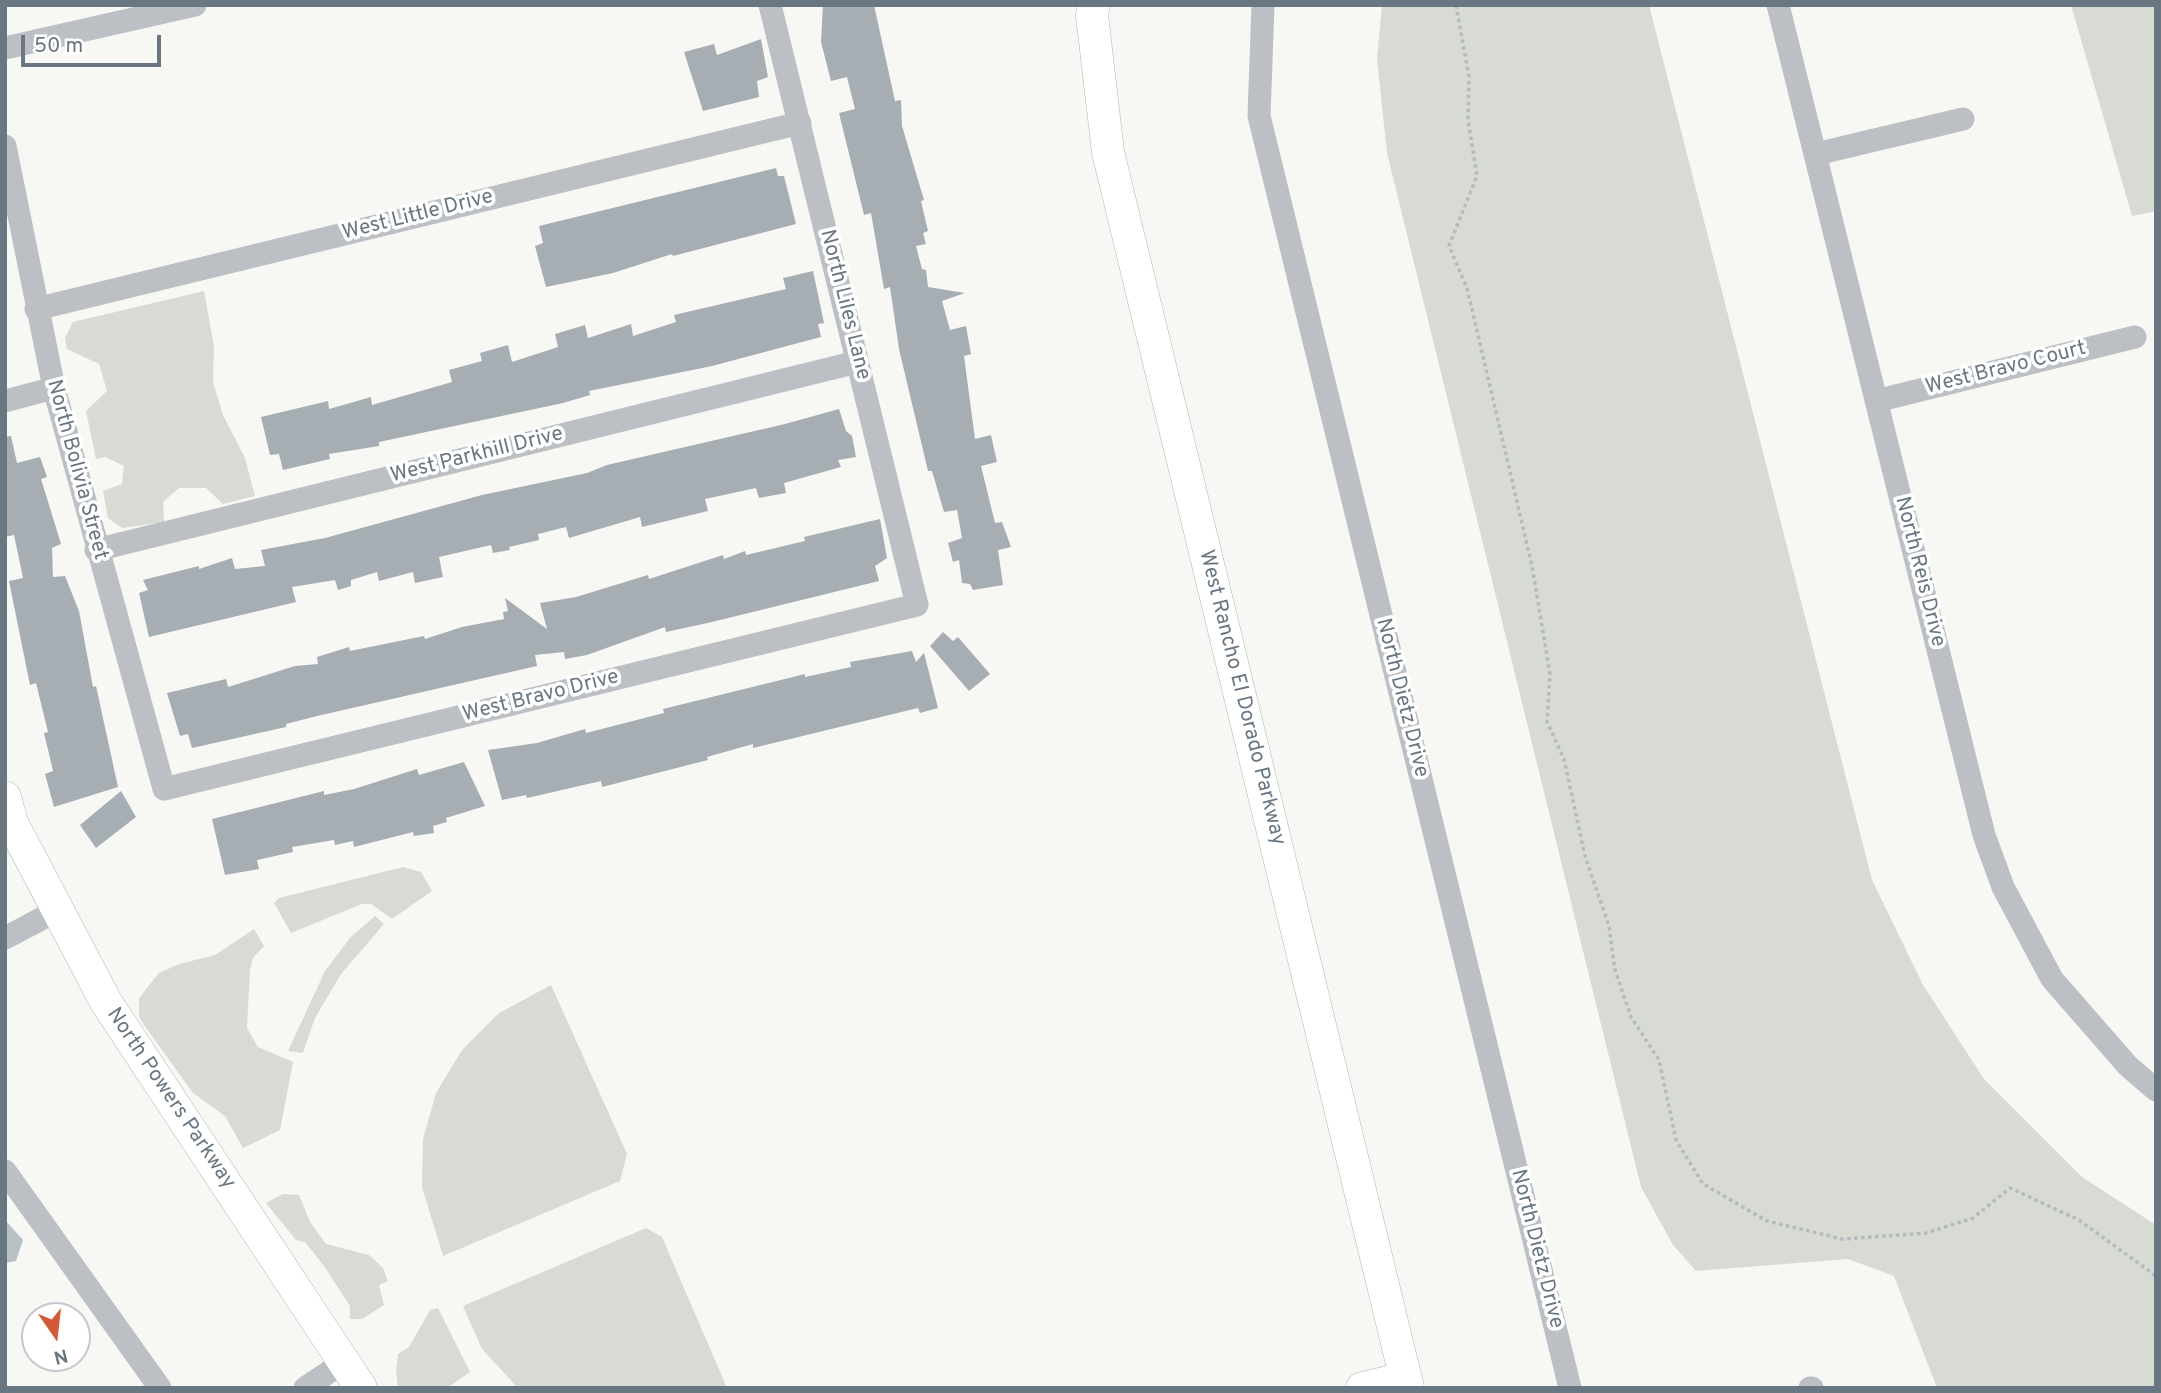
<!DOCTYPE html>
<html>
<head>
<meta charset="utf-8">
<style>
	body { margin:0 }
	#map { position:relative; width:2161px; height:1393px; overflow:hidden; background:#f7f7f4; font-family:Overpass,sans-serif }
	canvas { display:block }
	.frame { position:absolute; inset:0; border:7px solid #697783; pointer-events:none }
	.north { position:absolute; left:21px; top:1302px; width:70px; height:70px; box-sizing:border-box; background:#fff; border:2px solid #c3c9cd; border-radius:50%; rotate:166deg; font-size:19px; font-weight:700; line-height:28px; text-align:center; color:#697783 }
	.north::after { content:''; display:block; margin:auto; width:24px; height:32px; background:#d45a37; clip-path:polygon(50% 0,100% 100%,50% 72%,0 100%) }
	.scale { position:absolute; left:21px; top:35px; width:140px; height:32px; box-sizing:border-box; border:4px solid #697783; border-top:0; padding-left:9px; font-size:21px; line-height:24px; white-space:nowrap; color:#697783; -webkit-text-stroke:5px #fff; paint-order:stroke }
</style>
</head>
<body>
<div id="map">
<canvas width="2161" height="1393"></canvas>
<div class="frame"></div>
<div class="north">N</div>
<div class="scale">50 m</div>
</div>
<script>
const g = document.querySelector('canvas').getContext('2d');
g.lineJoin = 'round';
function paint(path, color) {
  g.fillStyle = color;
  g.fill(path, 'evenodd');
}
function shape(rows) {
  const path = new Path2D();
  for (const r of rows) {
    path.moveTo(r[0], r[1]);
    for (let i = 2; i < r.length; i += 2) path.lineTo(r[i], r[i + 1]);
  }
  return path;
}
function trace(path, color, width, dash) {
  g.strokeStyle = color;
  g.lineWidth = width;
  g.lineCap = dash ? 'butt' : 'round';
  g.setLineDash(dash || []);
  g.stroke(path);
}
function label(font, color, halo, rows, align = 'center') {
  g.font = font + ' Overpass,sans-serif';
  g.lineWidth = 7;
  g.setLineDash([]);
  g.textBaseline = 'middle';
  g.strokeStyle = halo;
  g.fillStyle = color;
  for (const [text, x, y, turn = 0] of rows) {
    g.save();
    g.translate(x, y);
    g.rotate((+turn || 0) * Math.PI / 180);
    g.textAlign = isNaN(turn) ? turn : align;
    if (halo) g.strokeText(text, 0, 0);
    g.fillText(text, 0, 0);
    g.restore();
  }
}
paint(shape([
	[1382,5,1649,5,1872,880,1923,985,1984,1079,2082,1177,2156,1225,2156,1388,1937,1388,1894,1276,1848,1259,1696,1271,1673,1245,1641,1187,1387,153,1377,59],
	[2071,5,2156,5,2156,211,2132,216],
	[204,291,214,347,213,382,223,415,245,458,255,496,223,504,206,488,179,488,163,502,164,522,122,528,108,518,103,491,122,484,124,466,105,457,96,459,86,411,107,391,99,364,67,349,65,338,73,322],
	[403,867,421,872,432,891,392,919,371,904,362,904,291,933,274,903,279,898],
	[375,916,384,924,341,974,315,1018,303,1053,288,1051,325,971,350,938],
	[254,929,264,946,253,958,250,970,247,1028,258,1047,293,1062,280,1130,243,1148,225,1116,193,1093,144,1025,139,1017,139,998,159,973,179,964,215,955],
	[551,985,627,1154,620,1181,443,1256,422,1187,423,1139,436,1093,462,1050,499,1013],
	[283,1194,299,1195,310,1222,326,1244,369,1255,383,1268,388,1281,379,1285,384,1305,362,1319,350,1319,350,1306,324,1266,305,1242,296,1240,266,1203],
	[646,1228,662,1237,727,1388,518,1388,482,1349,463,1306],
	[438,1308,470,1372,447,1388,398,1388,396,1370,398,1354,409,1347,430,1310]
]), '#d7dbd4');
paint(shape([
	[5,1220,23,1240,16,1261,5,1263]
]), '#b8c2c6');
paint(shape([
	[823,5,874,5,895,101,901,100,902,126,924,200,921,201,928,231,923,233,926,244,916,246,922,269,926,270,928,287,965,293,942,301,950,330,966,326,971,354,964,356,975,439,991,435,997,462,981,466,995,523,1002,522,1011,547,998,550,1003,585,973,590,970,584,962,583,959,560,953,562,948,543,962,538,957,510,944,512,932,471,928,471,899,349,890,287,884,289,871,213,864,215,839,113,855,109,847,77,831,81,821,42],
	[761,39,768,77,757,81,759,97,703,111,684,52,714,44,717,55],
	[776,168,778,176,784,176,796,224,673,256,672,254,613,273,546,287,535,246,543,243,539,226],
	[813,271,824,323,818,324,821,337,712,366,589,391,590,395,563,403,379,442,379,446,329,454,330,459,283,470,279,454,270,455,261,417,328,401,329,409,371,397,372,405,452,382,449,370,482,361,480,353,508,345,512,362,558,347,555,334,585,325,588,338,631,324,633,336,676,322,674,315,786,289,783,278],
	[839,409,846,431,852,436,856,457,838,460,841,467,784,483,786,493,759,498,756,488,705,499,708,511,642,527,640,517,569,538,566,527,538,534,539,540,509,547,510,550,493,553,491,545,439,557,443,577,415,583,413,572,379,581,377,572,351,580,351,586,338,590,335,580,292,587,296,602,149,637,139,593,148,590,143,580,199,566,199,569,232,558,235,569,265,566,261,550,325,538,482,495,587,473,607,465,785,424],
	[11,436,17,463,40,457,47,477,41,479,61,544,52,548,53,577,65,576,79,611,93,687,96,686,118,787,54,807,45,774,53,771,44,733,48,732,36,683,30,685,9,581,23,578,14,535,5,537,5,437],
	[880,519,887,558,875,566,879,581,712,622,666,632,665,627,587,655,565,659,564,652,535,655,537,666,317,716,286,724,286,727,192,748,188,734,180,736,167,693,226,679,228,687,295,666,318,664,317,657,349,647,350,651,424,636,425,639,462,627,504,619,503,612,508,611,505,598,547,629,540,603,576,597,648,575,649,579,723,555,724,559,745,551,746,555,805,541,804,537],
	[943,632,953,641,958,637,990,674,969,691,930,646],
	[912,651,916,662,924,653,938,708,920,713,918,708,753,748,753,744,707,757,708,760,602,787,601,781,527,798,526,795,502,800,488,750,537,743,585,729,586,733,664,713,663,709,805,674,805,677,851,667,850,662],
	[464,762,485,806,446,818,447,822,433,826,434,833,414,836,413,832,354,847,353,841,335,845,334,840,292,847,293,852,257,860,259,869,225,875,212,819,324,791,324,795,354,789,417,769,419,775],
	[121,791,136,817,96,848,80,825]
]), '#a7aeb3');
const secondary = shape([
	[1094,5,1092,15,1108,152,1408,1388],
	[5,797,12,823,106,1002,361,1388],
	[1362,1388,1406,1378]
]);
trace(secondary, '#b1b6bb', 33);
trace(shape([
	[1456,5,1469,77,1468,120,1477,176,1449,246,1467,288,1532,566,1550,674,1547,722,1564,759,1585,856,1609,926,1615,970,1631,1017,1659,1060,1676,1140,1703,1184,1767,1221,1842,1239,1926,1233,1973,1218,2010,1188,2079,1220,2156,1276]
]), '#b7babd', 3.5, [3.5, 3.5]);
trace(shape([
	[1263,5,1259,116,1570,1388],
	[1778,5,1984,835,2003,887,2052,979,2128,1066,2156,1090],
	[5,48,195,5],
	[5,146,54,388,164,789,917,605,770,5],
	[1816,154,1963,119],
	[36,309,800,123],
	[5,401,54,388],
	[1876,401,2135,337],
	[96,550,857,362],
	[5,938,56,911],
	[5,1171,160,1388],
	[305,1388,344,1362],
	[1810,1388,1812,1388]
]), '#bcc0c4', 23);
trace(secondary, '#fff', 32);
label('21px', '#697783', '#fff', [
	["West Little Drive",418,216,-14],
	["North Liles Lane",844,305,76],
	["West Bravo Court",2006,369,-14],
	["West Parkhill Drive",477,456,-14],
	["North Bolivia Street",76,470,75],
	["North Reis Drive",1919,572,76],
	["West Bravo Drive",541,697,-14],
	["West Rancho El Dorado Parkway",1241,698,76],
	["North Dietz Drive",1401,698,76],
	["North Powers Parkway",170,1099,56],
	["North Dietz Drive",1536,1249,76]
]);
</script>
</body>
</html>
